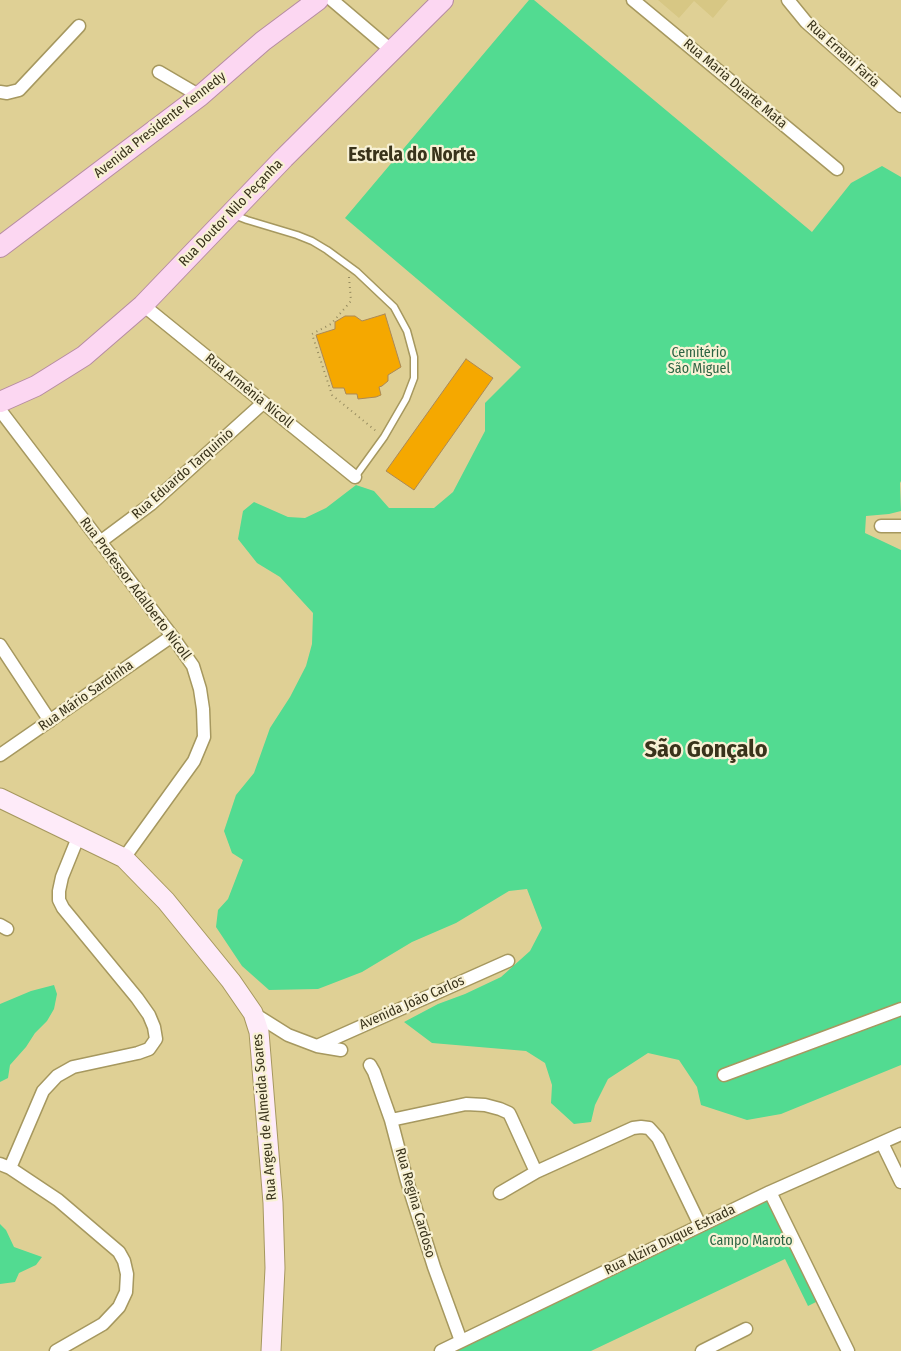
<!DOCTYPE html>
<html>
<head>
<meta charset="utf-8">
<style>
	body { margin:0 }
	canvas { display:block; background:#dfd095 }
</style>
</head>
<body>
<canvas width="901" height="1351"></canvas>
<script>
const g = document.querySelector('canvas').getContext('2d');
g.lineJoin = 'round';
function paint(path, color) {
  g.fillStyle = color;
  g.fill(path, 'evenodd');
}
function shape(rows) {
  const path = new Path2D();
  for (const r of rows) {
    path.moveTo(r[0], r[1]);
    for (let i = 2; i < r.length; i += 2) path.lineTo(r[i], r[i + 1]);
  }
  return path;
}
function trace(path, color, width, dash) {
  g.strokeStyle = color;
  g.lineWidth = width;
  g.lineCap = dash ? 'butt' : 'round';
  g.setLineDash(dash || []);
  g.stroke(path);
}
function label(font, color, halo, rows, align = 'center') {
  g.font = font + ' "Fira Sans Condensed",sans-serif';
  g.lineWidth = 4.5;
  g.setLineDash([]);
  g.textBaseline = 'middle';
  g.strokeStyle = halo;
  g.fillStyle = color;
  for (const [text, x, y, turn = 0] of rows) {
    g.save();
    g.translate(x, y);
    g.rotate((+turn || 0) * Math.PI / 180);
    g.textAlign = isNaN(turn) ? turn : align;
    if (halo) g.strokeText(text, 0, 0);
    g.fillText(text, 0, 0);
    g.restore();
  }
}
paint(shape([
	[658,0,728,0,713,18,694,1,679,18]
]), '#d7c784');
paint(shape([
	[529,0,534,0,812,232,851,183,882,166,901,177,901,481,900,483,901,511,889,514,866,516,865,533,901,550,901,1065,781,1114,747,1120,701,1105,697,1087,679,1060,648,1053,608,1079,595,1105,591,1122,574,1124,551,1103,552,1085,545,1063,526,1051,432,1043,404,1022,438,1004,465,994,501,977,530,951,542,928,527,889,509,891,456,923,412,942,362,972,318,989,269,990,242,966,216,927,218,910,228,899,243,860,232,853,224,831,236,795,254,773,270,728,290,697,306,666,312,644,313,613,280,577,257,563,238,539,243,511,254,502,288,517,305,518,326,508,356,485,374,491,389,508,434,508,453,492,485,431,485,403,521,367,345,218],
	[54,985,57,994,54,1009,47,1021,35,1033,26,1047,10,1065,8,1078,0,1082,0,1004,31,991],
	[768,1197,820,1300,808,1306,785,1259,591,1351,452,1351],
	[0,1224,6,1230,14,1247,42,1257,36,1265,19,1273,15,1282,0,1284]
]), '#52db91');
const building = shape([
	[385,314,401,367,388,375,388,381,382,386,379,387,381,395,376,397,358,399,357,394,346,394,344,388,333,388,316,335,335,329,335,322,345,316,355,316,362,321,385,314],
	[466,359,493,378,414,490,386,471,466,359]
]);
paint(building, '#f5a800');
trace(building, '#ab8957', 1);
const lane = shape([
	[234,215,247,220,297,235,312,241,327,250,357,272,394,307,407,331,414,357,414,378,406,399,384,437,355,477]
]);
const street = shape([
	[332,0,392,51],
	[633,0,837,169],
	[788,0,806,22,901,106],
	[159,72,200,96],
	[0,92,7,93,19,90,79,26],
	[143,305,355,477],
	[0,410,172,636,193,666,200,689,203,709,204,737,194,761,124,858],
	[881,526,901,526],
	[100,542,151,504,263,403],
	[0,645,50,721],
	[0,755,172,636],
	[0,925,7,929],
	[253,1013,288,1035,317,1046,341,1050],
	[317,1046,508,961],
	[370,1065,374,1072,391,1120,407,1181,434,1267,461,1341],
	[724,1075,901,1009],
	[391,1120,466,1104,485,1105,500,1109,509,1113,511,1117,536,1172],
	[882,1143,901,1182],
	[0,1164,10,1168,58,1200,119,1252,124,1261,127,1274,126,1292,119,1307,103,1324,56,1351],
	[10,1168,43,1091,57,1076,73,1067,138,1053,149,1049,156,1039,154,1027,149,1015,137,998,63,908,59,900,59,891,62,877,79,835],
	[770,1192,848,1351],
	[500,1193,536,1172,633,1128,641,1127,649,1128,658,1138,700,1225],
	[441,1351,770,1192,901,1134],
	[702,1351,746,1329]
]);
const secondary = shape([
	[0,798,124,858,166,901,231,981,253,1013,259,1032,273,1203,275,1268,271,1351]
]);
const primary = shape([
	[0,247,200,96,263,41,318,0],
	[0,402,36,386,84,356,143,305,284,158,443,0]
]);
trace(lane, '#a6985f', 9);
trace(street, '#a6985f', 15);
trace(secondary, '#a6985f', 21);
trace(primary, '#b68ca2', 22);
trace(shape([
	[349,277,351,301,331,324,312,334,332,395,376,431]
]), '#968b5f', 2, [1, 4]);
trace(lane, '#fff', 6);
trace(street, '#fff', 12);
trace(secondary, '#feebf9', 19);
trace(primary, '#fcd7f2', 20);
label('14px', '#39331b', '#f8f1d4', [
	["Rua Ernani Faria",843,54,42],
	["Rua Maria Duarte Mata",735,84,40],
	["Avenida Presidente Kennedy",160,125,-38],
	["Rua Doutor Nilo Peçanha",231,213,-46],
	["Rua Armênia Nicoll",249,391,39],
	["Rua Eduardo Tarquinio",183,474,-41],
	["Rua Professor Adalberto Nicoll",135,589,53],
	["Rua Mário Sardinha",86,696,-35],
	["Avenida João Carlos",412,1003,-24],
	["Rua Argeu de Almeida Soares",265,1117,-95],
	["Rua Regina Cardoso",415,1203,74],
	["Rua Alzira Duque Estrada",670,1240,-26]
]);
label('14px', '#2d6444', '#f8f1d4', [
	["Cemitério",699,353],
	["São Miguel",699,369],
	["Campo Maroto",751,1241]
]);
label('bold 19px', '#39331b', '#f8f1d4', [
	["Estrela do Norte",412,156]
]);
label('bold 24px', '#39331b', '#f8f1d4', [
	["São Gonçalo",706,750]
]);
</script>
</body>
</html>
